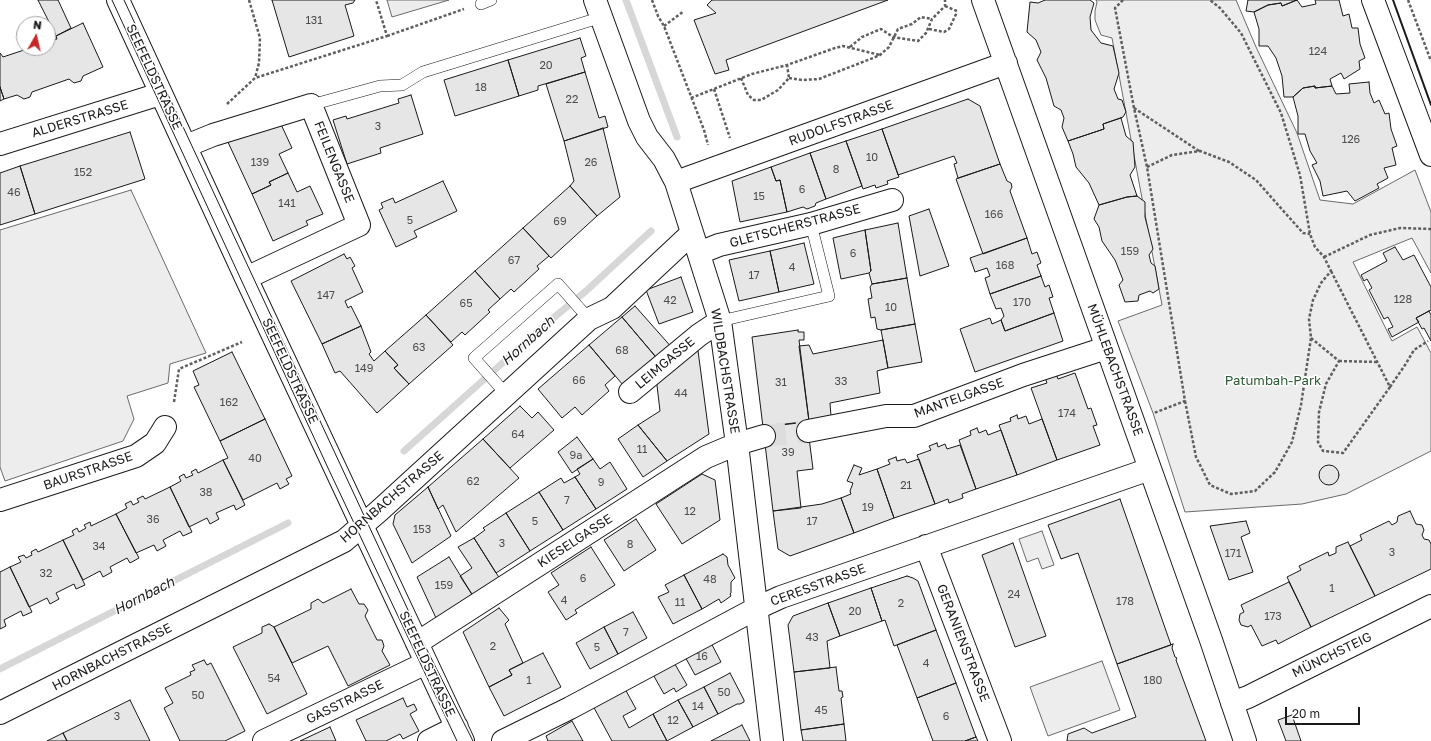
<!DOCTYPE html>
<html>
<head>
<meta charset="utf-8">
<style>
	body { margin:0 }
	#map { position:relative; width:1431px; height:741px; overflow:hidden; background:#fff; font-family:"Golos Text",sans-serif }
	canvas { display:block }
	.north { position:absolute; left:16px; top:16px; width:40px; height:40px; box-sizing:border-box; background:#fff; border:1px solid #a3a3a3; border-radius:50%; rotate:8deg; font-size:11px; font-weight:700; line-height:16px; text-align:center; color:#1a1a1a }
	.north::after { content:''; display:block; margin:auto; width:14px; height:18px; background:#c62828; clip-path:polygon(50% 0,100% 100%,50% 72%,0 100%) }
	.scale { position:absolute; left:1285px; top:707px; width:75px; height:18px; box-sizing:border-box; border:2px solid #1a1a1a; border-top:0; padding-left:5px; font-size:12px; line-height:14px; white-space:nowrap; color:#1a1a1a; -webkit-text-stroke:3px #fff; paint-order:stroke }
</style>
</head>
<body>
<div id="map">
<canvas width="1431" height="741"></canvas>
<div class="north">N</div>
<div class="scale">20 m</div>
</div>
<script>
const g = document.querySelector('canvas').getContext('2d');
g.lineJoin = 'round';
function paint(path, color) {
  g.fillStyle = color;
  g.fill(path, 'evenodd');
}
function shape(rows) {
  const path = new Path2D();
  for (const r of rows) {
    if (r.length === 3) {
      path.moveTo(r[0] + r[2], r[1]);
      path.arc(r[0], r[1], r[2], 0, 2 * Math.PI);
      continue;
    }
    path.moveTo(r[0], r[1]);
    for (let i = 2; i < r.length; i += 2) path.lineTo(r[i], r[i + 1]);
  }
  return path;
}
function trace(path, color, width, dash) {
  g.strokeStyle = color;
  g.lineWidth = width;
  g.lineCap = dash ? 'butt' : 'round';
  g.setLineDash(dash || []);
  g.stroke(path);
}
function label(font, color, halo, rows, align = 'center') {
  g.font = font + ' "Golos Text",sans-serif';
  g.lineWidth = 3;
  g.setLineDash([]);
  g.textBaseline = 'middle';
  g.strokeStyle = halo;
  g.fillStyle = color;
  for (const [text, x, y, turn = 0] of rows) {
    g.save();
    g.translate(x, y);
    g.rotate((+turn || 0) * Math.PI / 180);
    g.textAlign = isNaN(turn) ? turn : align;
    if (halo) g.strokeText(text, 0, 0);
    g.fillText(text, 0, 0);
    g.restore();
  }
}
const green = shape([
	[387,0,449,0,392,17,387,0],
	[1096,0,1236,0,1256,47,1297,133,1320,200,1353,204,1415,170,1431,212,1431,273,1412,238,1353,262,1392,341,1417,327,1431,353,1431,451,1346,494,1302,504,1185,512,1153,413,1118,321,1162,305,1112,38,1101,35,1095,20,1095,11,1097,2,1096,0],
	[131,190,206,353,170,364,168,383,127,396,134,419,123,441,5,481,0,467,0,230,131,190],
	[1042,531,1054,565,1042,569,1038,558,1027,562,1019,539,1042,531],
	[1102,661,1120,710,1048,736,1030,687,1102,661]
]);
paint(green, '#ededed');
trace(green, '#6a6a6a', 1);
trace(shape([
	[626,0,677,137],
	[404,451,546,324,586,291,651,231],
	[0,669,288,523]
]), '#d7d7d7', 7);
const building = shape([
	[38,0,58,0,71,28,56,36,38,0],
	[272,0,355,0,353,3,345,5,354,36,289,57,272,0],
	[712,0,711,0,888,0,726,60,729,70,715,74,694,20,716,13,707,5,712,0],
	[1045,0,1090,0,1094,3,1090,17,1091,30,1101,43,1113,46,1119,73,1114,89,1118,99,1122,100,1126,112,1123,117,1103,124,1104,129,1068,141,1062,127,1064,118,1061,110,1054,106,1046,78,1037,60,1041,52,1036,40,1027,32,1030,2,1038,3,1045,0],
	[1248,0,1297,0,1282,6,1281,3,1268,5,1254,12,1246,11,1248,0],
	[1297,0,1302,7,1316,4,1315,0,1339,0,1343,16,1349,14,1352,28,1358,28,1360,44,1365,58,1359,61,1360,69,1344,79,1341,73,1330,79,1332,86,1315,88,1315,86,1303,88,1293,97,1284,97,1282,76,1276,58,1268,46,1259,46,1259,29,1254,12,1268,5,1281,3,1282,6,1297,0],
	[83,23,103,67,83,76,81,81,74,83,69,79,32,92,30,97,24,99,17,95,4,99,0,87,0,53,3,57,30,48,48,48,48,42,57,39,56,36,83,23],
	[580,38,586,56,581,58,585,72,538,86,538,90,519,96,508,60,580,38],
	[508,60,519,96,455,116,444,80,508,60],
	[585,72,599,118,605,116,608,127,564,141,546,84,585,72],
	[1369,82,1370,93,1374,103,1379,100,1385,114,1389,113,1391,129,1397,146,1392,148,1396,165,1384,168,1388,178,1377,184,1379,188,1355,201,1347,191,1323,196,1320,181,1312,165,1317,163,1310,151,1305,134,1298,134,1298,116,1293,97,1303,88,1315,86,1315,88,1332,86,1336,94,1350,93,1349,84,1369,82],
	[0,87,4,99,0,101,0,87],
	[411,95,423,134,380,148,381,153,347,164,333,120,346,116,347,119,399,103,398,99,411,95],
	[968,99,980,106,1000,164,958,178,954,164,957,163,954,156,898,175,882,129,968,99],
	[1121,118,1126,136,1133,142,1135,167,1130,175,1137,196,1127,197,1099,205,1089,183,1076,167,1073,154,1068,141,1104,129,1103,124,1121,118],
	[279,120,292,148,279,154,288,173,269,182,271,185,252,194,227,140,279,120],
	[603,128,620,197,597,216,570,186,574,181,564,141,603,128],
	[882,129,899,177,887,181,888,184,876,188,875,185,863,189,846,141,882,129],
	[130,132,145,179,35,214,20,166,130,132],
	[846,141,862,186,826,199,810,153,846,141],
	[810,153,826,199,816,203,815,206,807,209,803,207,787,212,780,180,776,181,771,167,810,153],
	[1000,164,1007,181,1011,183,1012,187,1010,191,1027,238,983,254,956,179,1000,164],
	[20,166,35,214,0,225,0,173,20,166],
	[771,167,776,181,780,180,787,212,740,222,732,181,771,167],
	[288,173,297,192,310,186,323,214,306,221,308,225,273,241,252,194,271,185,269,182,288,173],
	[443,181,457,211,414,231,417,237,396,247,379,210,383,208,381,203,393,198,395,203,443,181],
	[570,186,597,216,551,258,523,228,570,186],
	[1137,196,1145,202,1145,217,1153,249,1149,255,1151,263,1155,266,1159,289,1153,293,1150,291,1139,295,1138,301,1125,302,1119,285,1123,280,1115,260,1102,241,1099,227,1094,219,1099,205,1127,197,1137,196],
	[929,209,949,266,920,276,909,216,929,209],
	[898,223,907,278,872,284,869,273,871,271,865,230,898,223],
	[523,228,549,256,537,266,539,269,514,292,511,289,500,299,475,271,523,228],
	[865,230,871,271,869,273,841,279,833,238,865,230],
	[1027,238,1032,254,1037,252,1041,263,1037,265,1041,276,990,294,985,278,990,276,987,268,975,272,970,258,1027,238],
	[804,243,814,284,779,292,770,251,804,243],
	[1395,247,1403,260,1414,255,1431,287,1431,310,1416,318,1419,322,1392,337,1388,329,1393,327,1388,317,1384,319,1369,290,1372,288,1367,279,1364,281,1361,275,1387,261,1383,253,1395,247],
	[770,251,779,292,739,301,729,260,770,251],
	[344,254,347,259,350,257,355,266,352,268,363,292,345,301,348,308,351,306,361,326,322,344,291,281,344,254],
	[475,271,500,299,488,310,490,312,465,335,462,332,451,342,426,315,475,271],
	[1041,276,1045,287,1049,285,1053,297,1049,298,1054,313,1005,331,1001,320,1004,316,1001,308,996,309,990,294,1041,276],
	[681,277,693,312,659,324,646,290,681,277],
	[907,278,915,324,881,330,877,329,875,317,871,318,868,299,872,298,870,287,872,284,907,278],
	[635,306,674,350,660,362,622,317,635,306],
	[1429,311,1431,315,1431,341,1424,328,1422,329,1416,318,1429,311],
	[1054,313,1063,341,975,372,960,329,990,318,992,324,1001,320,1005,331,1054,313],
	[426,315,453,345,409,384,394,368,398,365,385,351,426,315],
	[622,317,656,357,623,385,589,345,622,317],
	[915,324,922,362,888,368,881,330,915,324],
	[361,326,371,352,369,354,374,361,385,351,398,365,394,368,409,384,377,413,340,371,335,373,322,344,361,326],
	[798,330,798,332,804,332,804,340,799,340,809,421,763,427,752,337,798,330],
	[883,340,888,368,877,371,880,393,830,403,831,416,809,421,799,346,809,345,813,354,883,340],
	[697,343,709,434,667,461,638,425,660,411,656,377,697,343],
	[589,345,615,376,605,385,609,391,582,415,575,407,562,418,538,389,589,345],
	[232,352,265,419,220,441,194,387,199,385,193,371,232,352],
	[1055,371,1058,379,1075,373,1088,409,1091,408,1097,425,1093,426,1100,445,1057,460,1031,388,1047,383,1044,375,1055,371],
	[520,406,532,418,538,412,554,430,510,468,483,439,520,406],
	[1017,415,1018,419,1026,416,1029,424,1042,419,1057,460,1017,475,999,425,1011,421,1010,418,1017,415],
	[265,419,292,476,286,479,289,484,280,489,277,483,243,500,223,460,228,458,220,441,265,419],
	[807,422,813,469,797,471,801,508,773,511,763,427,807,422],
	[638,425,667,461,643,477,618,439,638,425],
	[977,428,979,433,986,430,988,435,1001,430,1017,475,976,489,959,440,971,435,970,431,977,428],
	[577,437,593,459,572,473,558,452,577,437],
	[483,439,519,478,456,532,443,505,438,509,428,487,483,439],
	[937,443,938,447,945,444,947,449,960,445,976,489,962,494,963,498,949,503,948,499,935,504,917,455,931,450,929,446,937,443],
	[896,457,897,461,905,459,907,463,919,459,935,504,894,518,877,469,890,464,888,460,896,457],
	[593,459,600,469,610,462,627,489,596,509,575,477,580,474,577,469,593,459],
	[223,460,245,505,236,510,234,505,216,513,219,519,210,524,207,518,189,527,170,487,181,481,179,477,184,474,186,478,193,475,191,472,196,469,198,473,223,460],
	[1329,475,10],
	[854,465,862,468,859,475,877,469,894,518,854,533,841,498,851,494,850,491,853,483,847,481,854,465],
	[702,474,715,480,720,520,682,544,656,504,702,474],
	[575,477,596,509,563,530,539,492,561,478,564,483,575,477],
	[170,487,192,532,183,536,180,531,163,540,166,546,157,551,154,545,136,553,116,514,127,508,125,504,131,501,133,505,139,502,137,499,143,496,145,499,170,487],
	[428,487,451,536,412,563,393,524,395,515,428,487],
	[539,492,563,530,530,551,506,513,539,492],
	[841,498,854,533,790,556,778,549,773,511,822,504,841,498],
	[1120,499,1171,645,1117,664,1078,553,1061,559,1048,525,1120,499],
	[1410,511,1416,524,1422,525,1424,530,1422,535,1424,539,1429,540,1431,544,1431,569,1375,596,1350,546,1362,540,1360,535,1389,521,1392,525,1397,522,1398,516,1410,511],
	[506,513,530,551,496,573,474,538,485,530,483,528,506,513],
	[116,514,139,558,130,563,127,558,110,567,112,572,103,577,100,571,83,580,63,540,74,535,72,531,77,528,79,532,86,528,84,525,90,522,91,526,116,514],
	[636,519,656,550,624,571,604,540,636,519],
	[1246,521,1250,533,1241,537,1253,572,1229,580,1210,526,1246,521],
	[474,538,500,579,473,596,460,576,472,568,458,547,474,538],
	[63,540,85,585,76,589,74,584,56,593,59,599,50,604,47,598,29,607,10,567,21,562,18,557,24,555,26,558,32,555,31,552,36,549,38,552,63,540],
	[1348,542,1375,596,1311,627,1287,577,1301,570,1299,566,1328,552,1329,556,1336,553,1336,547,1348,542],
	[1013,543,1046,636,1015,647,982,555,1013,543],
	[591,547,615,585,575,610,577,613,566,620,548,592,559,585,551,573,591,547],
	[723,554,727,557,728,565,735,578,731,582,731,593,730,594,731,596,721,603,719,599,702,609,684,575,723,554],
	[449,557,473,596,436,618,417,577,449,557],
	[10,567,32,612,23,616,21,611,4,620,6,626,0,629,0,572,10,567],
	[684,575,702,609,673,624,658,597,669,592,665,585,684,575],
	[907,576,913,578,918,581,936,630,894,646,885,620,882,621,871,588,907,576],
	[1289,582,1311,627,1278,644,1276,640,1262,646,1251,625,1248,627,1241,625,1239,620,1240,614,1244,612,1241,605,1289,582],
	[871,588,882,621,840,636,828,603,871,588],
	[351,589,359,604,364,604,368,610,365,616,377,640,382,640,384,646,382,651,390,665,348,686,328,646,292,663,274,627,311,609,311,603,318,599,323,603,351,589],
	[828,603,840,636,827,641,830,668,794,672,788,625,793,616,828,603],
	[499,608,509,620,505,624,523,663,509,670,512,675,489,687,463,632,499,608],
	[633,612,647,638,618,654,604,627,633,612],
	[269,624,274,627,307,694,267,714,233,647,262,633,262,627,269,624],
	[604,627,618,654,590,669,576,643,604,627],
	[936,630,956,683,917,698,897,645,936,630],
	[709,639,721,662,695,675,683,653,709,639],
	[1173,644,1172,648,1175,657,1177,658,1176,660,1206,741,1067,741,1068,734,1084,728,1092,733,1136,717,1117,664,1173,644],
	[543,653,561,687,504,716,489,687,512,675,509,670,543,653],
	[672,659,687,685,676,692,674,688,664,694,651,671,672,659],
	[204,660,207,665,211,663,245,731,225,741,180,741,164,708,173,703,165,688,191,675,190,672,195,670,192,665,204,660],
	[836,667,839,691,842,691,843,697,841,698,844,724,801,730,794,672,836,667],
	[730,673,744,700,744,702,740,704,737,704,718,714,704,687,730,673],
	[956,683,976,737,965,741,933,741,917,698,956,683],
	[624,687,636,709,623,716,629,728,653,714,667,741,612,741,592,704,624,687],
	[704,687,718,714,693,727,678,700,704,687],
	[403,698,407,707,414,704,417,710,410,714,419,731,403,739,400,734,386,741,366,741,356,720,403,698],
	[130,700,150,741,67,741,63,733,130,700],
	[678,700,693,727,667,741,653,714,678,700],
	[1292,715,1301,741,1286,741,1278,720,1292,715],
	[572,721,583,741,548,741,546,736,572,721],
	[844,724,846,741,803,741,801,730,844,724],
	[742,725,750,741,711,741,742,725],
	[330,727,336,741,300,741,330,727],
	[63,733,67,741,47,741,63,733],
	[976,737,978,741,965,741,976,737]
]);
paint(building, '#e6e6e6');
trace(building, '#1a1a1a', 1);
trace(shape([
	[764,436,808,431]
]), '#ddd', 22, [22, 11]);
const lane = shape([
	[481,4,491,0],
	[311,105,380,86,402,85,423,72,602,17],
	[720,321,829,296,811,224],
	[507,395,474,358,558,284,589,319]
]);
const street = shape([
	[118,0,246,278,463,741],
	[595,0,639,121,647,137,664,159,676,182,720,321,737,444,772,741],
	[983,0,1211,640,1245,741],
	[0,144,160,94],
	[186,146,213,135,311,105,359,225,246,278],
	[676,182,1006,63],
	[699,253,719,245,811,224,892,200],
	[630,392,699,335,720,321],
	[808,431,886,416,914,416,1023,375,1106,348],
	[0,500,136,456,155,443,165,427],
	[926,546,1000,741],
	[417,643,706,457,737,444,764,436],
	[1232,703,1248,697,1431,606],
	[0,713,344,541,379,511,589,319,612,308,692,233],
	[264,741,426,663],
	[429,741,457,727],
	[503,741,570,708,757,608,781,597,1150,469]
]);
const secondary = shape([
	[1373,0,1431,155]
]);
trace(lane, '#1a1a1a', 12);
trace(street, '#1a1a1a', 24);
trace(secondary, '#1a1a1a', 24);
trace(shape([
	[249,0,260,38,259,63,255,78],
	[652,0,658,16,664,26,704,130,708,145],
	[1123,0,1115,8,1134,108,1147,167,1185,401,1154,413],
	[1408,0,1431,61],
	[945,6,957,11],
	[664,26,684,11],
	[929,29,944,32,949,29,957,12],
	[387,36,464,9],
	[850,47,862,37,881,29,893,37,918,41,926,33,932,19,945,6,945,0],
	[741,78,748,95,754,100,761,100,778,90,789,78,787,65],
	[789,78,802,80,819,79,873,58,880,55,889,47,898,29,912,24,921,17,932,19],
	[714,89,730,138],
	[691,98,752,74,787,65,835,48,843,46,880,55],
	[227,104,255,78,387,36,376,0],
	[1134,108,1199,151],
	[1147,167,1172,155,1200,151,1229,162,1256,180,1303,233,1310,234],
	[1324,257,1370,235,1400,228,1431,229],
	[1311,338,1339,361,1326,384,1319,412,1318,442,1323,451,1343,453,1390,387,1331,271],
	[1339,361,1378,362],
	[1390,387,1405,365,1414,350,1428,341],
	[1185,401,1196,457,1210,485,1231,494,1255,491,1275,472,1292,442,1301,405,1311,338,1309,319,1313,300,1321,283,1331,271,1324,257,1315,247,1310,234,1300,175,1281,113,1241,33,1220,8,1210,0],
	[174,402,179,369,242,342]
]), '#5f5f5f', 2.5, [3, 2]);
trace(lane, '#fff', 11);
trace(street, '#fff', 22);
trace(secondary, '#fff', 22);
trace(shape([
	[112,0,328,468,457,741],
	[124,0,422,640,473,741]
]), '#1a1a1a', 1);
trace(shape([
	[1393,0,1431,105]
]), '#1a1a1a', 2);
label('11px', '#4d4d4d', null, [
	["131",314,21],
	["124",1318,52],
	["20",546,66],
	["18",481,88],
	["22",572,100],
	["3",378,127],
	["126",1351,140],
	["10",872,158],
	["139",260,163],
	["26",591,163],
	["8",836,170],
	["152",83,173],
	["6",802,190],
	["46",14,193],
	["15",759,197],
	["141",287,204],
	["166",994,215],
	["5",410,221],
	["69",560,222],
	["159",1130,252],
	["6",853,254],
	["67",514,261],
	["168",1005,266],
	["4",792,268],
	["17",754,276],
	["147",326,296],
	["128",1403,300],
	["42",670,301],
	["170",1022,303],
	["65",466,304],
	["10",891,308],
	["63",419,348],
	["68",622,351],
	["149",364,369],
	["66",579,381],
	["33",841,382],
	["31",781,383],
	["44",681,394],
	["162",229,403],
	["174",1067,414],
	["64",518,435],
	["11",642,450],
	["39",788,453],
	["9a",576,456],
	["40",255,459],
	["62",473,482],
	["9",601,483],
	["21",906,486],
	["38",206,493],
	["7",567,501],
	["19",868,508],
	["12",690,512],
	["36",153,520],
	["5",535,522],
	["17",812,522],
	["153",422,530],
	["3",502,544],
	["8",630,545],
	["34",99,547],
	["3",1392,553],
	["171",1233,554],
	["32",46,574],
	["6",583,579],
	["48",710,580],
	["159",444,586],
	["1",1332,589],
	["24",1014,595],
	["4",564,601],
	["178",1125,602],
	["11",680,603],
	["2",901,604],
	["20",855,612],
	["173",1273,617],
	["7",626,633],
	["43",812,638],
	["2",493,647],
	["5",597,648],
	["16",702,657],
	["4",926,664],
	["54",274,679],
	["1",529,681],
	["180",1153,681],
	["50",724,693],
	["50",198,696],
	["14",698,707],
	["45",821,711],
	["3",117,717],
	["6",946,717],
	["12",673,721]
]);
label('13px', '#1a1a1a', '#fff', [
	["SEEFELDSTRASSE",154,77,65],
	["ALDERSTRASSE",80,119,-17],
	["RUDOLFSTRASSE",841,123,-20],
	["FEILENGASSE",334,162,68],
	["GLETSCHERSTRASSE",795,226,-15],
	["LEIMGASSE",665,363,-40],
	["MÜHLEBACHSTRASSE",1115,370,70],
	["SEEFELDSTRASSE",290,371,65],
	["WILDBACHSTRASSE",725,371,81],
	["MANTELGASSE",959,398,-20],
	["BAURSTRASSE",88,471,-19],
	["HORNBACHSTRASSE",392,497,-41],
	["KIESELGASSE",575,541,-33],
	["CERESSTRASSE",818,585,-20],
	["GERANIENSTRASSE",963,643,69],
	["MÜNCHSTEIG",1332,655,-26],
	["HORNBACHSTRASSE",112,657,-27],
	["SEEFELDSTRASSE",427,664,65],
	["GASSTRASSE",345,702,-26]
]);
label('13px', '#2b5a34', '#fff', [
	["Patumbah-Park",1273,381]
]);
label('italic 14px', '#1a1a1a', '#fff', [
	["Hornbach",528,341,-42],
	["Hornbach",144,596,-27]
]);
</script>
</body>
</html>
